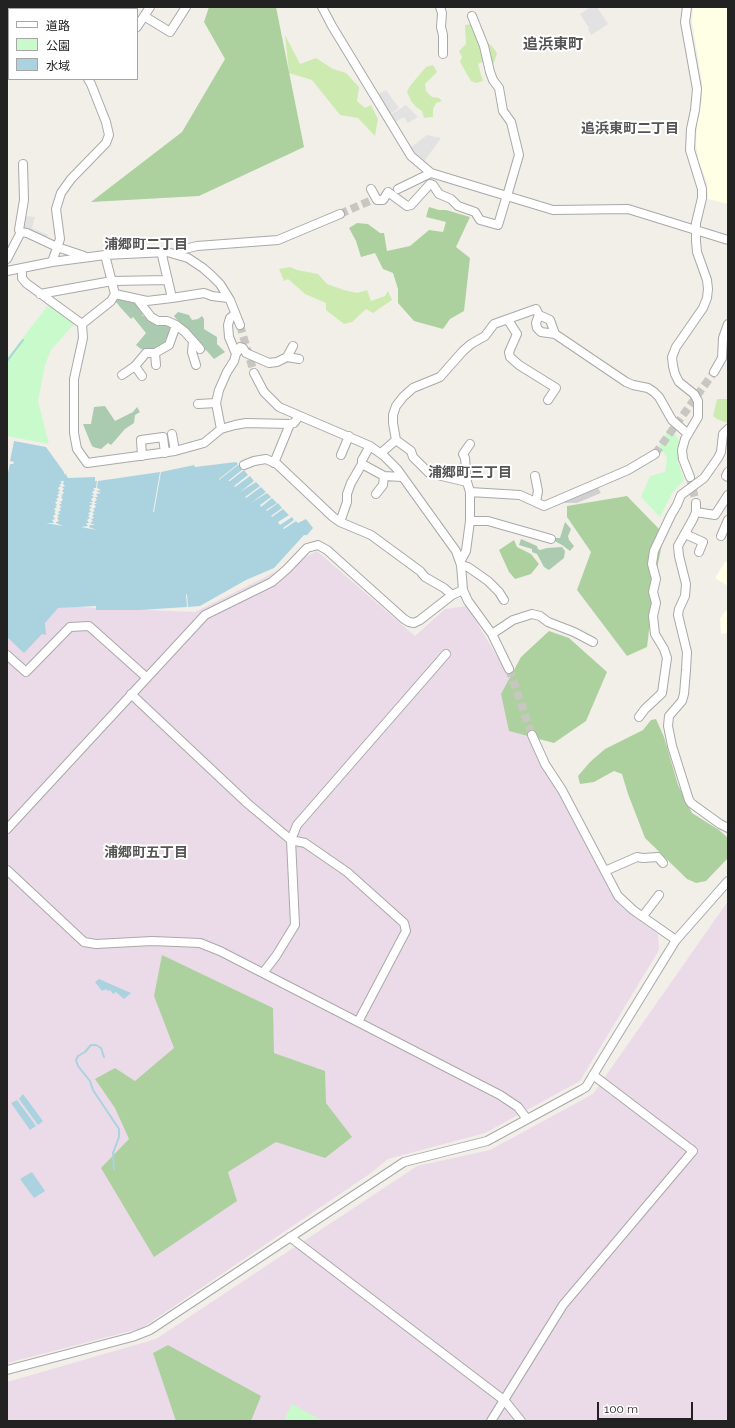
<!DOCTYPE html>
<html>
<head>
<meta charset="utf-8">
<style>
	body { margin:0 }
	#map { position:relative; width:735px; height:1428px; overflow:hidden; background:#f2efe9; font-family:Raleway,"Noto Sans JP",sans-serif }
	canvas { display:block }
	.frame { position:absolute; inset:0; border:8px solid #222; pointer-events:none }
	.legend { position:absolute; left:8px; top:8px; width:130px; height:72px; box-sizing:border-box; background:#fff; border:1px solid #a7a7a7; margin:0; padding:5px 7px; list-style:none; font-size:12px; color:#222 }
	.legend li { display:flex; align-items:center; gap:8px; height:20px }
	.legend b { width:20px; border:1px solid #a7a7a7 }
	.scale { position:absolute; left:597px; top:1402px; width:96px; height:18px; box-sizing:border-box; border:2px solid #222; border-top:0; padding-left:5px; font-size:12px; line-height:14px; white-space:nowrap; color:#222; -webkit-text-stroke:3px #fff; paint-order:stroke }
</style>
</head>
<body>
<div id="map">
<canvas width="735" height="1428"></canvas>
<div class="frame"></div>
<ul class="legend">
<li><b style="height:5px;background:#fff"></b>道路</li>
<li><b style="height:11px;background:#c8facc"></b>公園</li>
<li><b style="height:11px;background:#aad3df"></b>水域</li>
</ul>
<div class="scale">100 m</div>
</div>
<script>
const g = document.querySelector('canvas').getContext('2d');
g.lineJoin = 'round';
function paint(path, color) {
  g.fillStyle = color;
  g.fill(path, 'evenodd');
}
function shape(rows) {
  const path = new Path2D();
  for (const r of rows) {
    path.moveTo(r[0], r[1]);
    for (let i = 2; i < r.length; i += 2) path.lineTo(r[i], r[i + 1]);
  }
  return path;
}
function trace(path, color, width, dash) {
  g.strokeStyle = color;
  g.lineWidth = width;
  g.lineCap = dash ? 'butt' : 'round';
  g.setLineDash(dash || []);
  g.stroke(path);
}
function label(font, color, halo, rows, align = 'center') {
  g.font = font + ' Raleway,"Noto Sans JP",sans-serif';
  g.lineWidth = 4;
  g.setLineDash([]);
  g.textBaseline = 'middle';
  g.strokeStyle = halo;
  g.fillStyle = color;
  for (const [text, x, y, turn = 0] of rows) {
    g.save();
    g.translate(x, y);
    g.rotate((+turn || 0) * Math.PI / 180);
    g.textAlign = isNaN(turn) ? turn : align;
    if (halo) g.strokeText(text, 0, 0);
    g.fillText(text, 0, 0);
    g.restore();
  }
}
paint(shape([
	[317,551,415,636,445,609,467,606,508,675,535,749,614,899,624,909,658,934,659,950,580,1081,485,1133,388,1159,371,1173,142,1328,7,1363,7,604,195,612],
	[728,901,728,1421,7,1421,7,1382,156,1339,417,1166,490,1150,593,1094]
]), '#ebdbe8');
paint(shape([
	[693,7,728,7,728,204,708,199,707,182,699,162,696,144,697,126,702,99,702,82,692,22],
	[728,561,728,586,715,578,725,562],
	[728,608,728,633,721,634,720,618]
]), '#ffffe5');
paint(shape([
	[596,484,601,493,577,503,563,503,575,494]
]), '#d0d0d0');
paint(shape([
	[478,23,484,31,486,42,491,45,497,53,494,63,482,62,478,64,483,81,476,83,471,81,460,62,462,57,459,51,466,44,465,25],
	[285,35,300,64,316,58,333,69,346,73,359,87,357,101,365,108,371,105,378,119,375,136,358,118,340,115,312,80,289,73],
	[433,65,437,72,425,84,426,91,432,97,439,98,442,101,436,103,433,109,433,117,424,118,422,111,416,107,411,101,407,92,410,86,426,67],
	[290,267,297,270,318,274,327,284,344,290,357,293,367,290,371,301,385,296,388,291,392,300,373,313,366,309,352,322,344,324,326,310,326,303,305,294,288,279,284,281,279,269],
	[717,399,728,399,728,423,717,419,713,416]
]), '#cdebb0');
paint(shape([
	[209,7,276,7,304,147,199,196,91,202,182,132,225,59,204,22],
	[429,207,439,210,446,210,470,217,456,247,470,258,464,311,450,319,443,329,414,321,398,303,398,289,393,273,383,269,375,253,361,257,356,241,349,228,357,223,368,224,380,233,384,233,387,251,410,246,429,230,443,232,446,222,426,217],
	[627,496,664,534,656,574,647,647,627,656,577,590,591,552,567,517,567,506],
	[514,540,517,547,531,554,539,564,531,574,515,579,509,572,499,550],
	[549,631,569,638,607,672,586,721,554,743,509,731,501,694,521,657],
	[656,719,664,737,678,785,692,813,719,830,728,838,728,858,706,881,696,883,687,879,645,838,628,794,622,774,614,771,594,782,580,784,578,776,590,762,605,749,643,730,651,720],
	[162,955,273,1008,274,1053,325,1071,326,1103,352,1137,325,1158,276,1142,228,1172,237,1201,154,1257,101,1168,129,1139,115,1108,95,1079,115,1068,135,1081,174,1048,154,996],
	[168,1345,261,1396,251,1421,176,1421,153,1353]
]), '#add19e');
paint(shape([
	[116,297,137,302,144,311,142,315,148,319,150,313,155,313,158,316,169,317,168,320,172,326,169,337,166,339,163,346,157,349,148,350,141,349,136,345,146,333,133,317,131,319,120,307,114,299],
	[178,312,189,315,192,320,198,319,202,316,204,319,204,329,217,337,217,344,225,352,214,359,206,350,202,352,195,342,197,340,181,325,174,316],
	[105,406,115,421,133,412,137,407,140,412,135,415,134,423,125,429,111,445,108,443,101,449,93,447,91,444,83,424,91,424,94,407],
	[565,522,571,529,568,536,569,540,574,546,570,551,562,545,553,540,554,538,560,538],
	[521,539,537,546,538,549,540,550,547,548,562,547,565,551,564,558,549,570,544,567,537,554,532,552,532,549,519,545]
]), '#aacbaf');
paint(shape([
	[49,304,76,322,51,350,45,365,38,401,49,444,7,436,7,358],
	[672,429,679,441,678,462,684,480,672,493,660,517,641,497,650,476,665,472,667,458,659,446,664,436],
	[292,1404,323,1421,284,1421]
]), '#c8facc');
paint(shape([
	[591,7,597,7,608,24,591,35,588,29,589,28,580,14],
	[386,90,399,108,388,115,377,95],
	[406,105,418,117,408,123,404,117,394,123,390,115],
	[427,135,441,138,423,163,410,148],
	[24,216,35,217,32,228,48,235,45,240,21,229]
]), '#e2e2e2');
paint(shape([
	[14,441,46,447,64,472,64,475,65,473,68,478,95,477,95,481,97,481,96,488,93,488,95,490,92,492,94,495,91,495,94,497,91,499,93,502,89,502,93,504,89,506,92,508,89,509,91,512,88,513,90,515,88,516,90,518,87,520,89,523,86,523,88,526,81,527,97,530,89,527,90,525,95,525,90,523,93,521,91,519,94,518,92,516,94,514,92,512,95,511,93,509,96,507,94,504,97,504,94,502,97,500,95,497,98,497,96,494,101,493,96,491,101,490,97,488,98,481,160,472,153,512,154,512,161,472,194,465,195,467,236,462,238,464,219,479,219,480,238,465,243,469,228,481,230,481,244,470,248,475,234,486,235,487,250,476,254,481,240,492,256,482,260,486,245,497,246,498,261,487,266,492,251,503,267,493,271,497,260,505,261,507,272,498,277,503,266,510,267,511,278,503,282,508,271,516,272,517,283,509,289,515,278,522,280,525,292,517,294,520,283,528,284,529,296,521,298,523,306,519,313,528,307,535,304,535,274,568,246,580,200,606,188,607,187,594,186,595,187,607,140,610,96,610,96,606,58,608,45,623,46,635,42,634,24,653,7,637,7,477,10,464,13,464,14,462,10,461],
	[60,481,64,481,63,484,65,486,62,487,64,489,62,491,64,493,61,495,63,496,61,497,63,500,60,502,62,503,59,505,62,507,59,508,61,510,58,512,60,514,57,515,59,517,57,518,59,521,56,522,56,523,63,526,46,523,54,523,52,520,55,519,53,516,56,514,54,512,56,511,54,509,57,507,55,506,57,505,55,502,58,501,56,499,59,497,57,495,60,493,57,492,60,491,58,488,61,486,59,485,62,483],
	[99,979,131,993,124,999,116,992,113,994,110,990,108,991,106,989,102,991,95,982],
	[23,1094,43,1121,38,1125,19,1099],
	[17,1100,36,1126,30,1130,11,1103],
	[32,1172,45,1191,34,1198,20,1179]
]), '#aad3df');
trace(shape([
	[7,361,23,340],
	[104,1057,101,1048,96,1045,91,1045,85,1052,78,1056,76,1060,78,1066,90,1081,93,1090,119,1129,119,1137,113,1153,114,1169]
]), '#aad3df', 2);
trace(shape([
	[41,7,42,9],
	[340,214,381,196],
	[240,325,254,373],
	[655,454,714,372],
	[690,477,696,503],
	[509,669,532,735]
]), '#c8c6c1', 8, [8, 4]);
const minor = shape([
	[48,7,49,9],
	[92,7,95,9],
	[322,7,332,26,411,156,431,173,553,210,628,209,728,240],
	[440,7,442,13,441,27,443,35,443,54],
	[687,7,685,22,697,89,695,110,691,129,690,150,702,189,702,198,696,223,696,241,697,252,707,280,708,289,707,298,703,308,676,347,672,357,673,366,675,374,679,382,694,394,698,401,698,417,685,439,682,450,683,459,690,477],
	[65,9,68,7],
	[113,9,114,7],
	[144,16,170,32,186,7],
	[472,16,484,46,490,72,493,80,499,88,503,111,511,122,519,155,507,196],
	[7,19,9,20],
	[137,27,150,7],
	[7,57,9,57],
	[371,189,377,200,383,200,388,192,407,206,411,205,430,184,433,185,439,194,451,199,458,206,475,212,480,220,498,225,507,195],
	[398,189,431,173],
	[21,232,19,230,24,200,23,164],
	[177,254,181,250,197,246,278,240,340,214],
	[7,259,21,232,27,233,57,247,84,256],
	[52,262,60,239,56,209,61,193,71,179,106,143,109,135,106,122,91,84,88,79],
	[22,268,22,278,26,283,82,324,83,338,74,379,74,433,77,449,87,463,175,451,204,443,221,429,235,425,246,423,290,424,294,423,299,416],
	[7,271,52,262,105,255,167,252,188,258,203,268,212,276,220,284,230,300,240,325],
	[40,294,112,281,168,280],
	[115,294,147,301,172,298,161,251],
	[172,298,204,293,212,296,228,298],
	[539,315,536,323,537,328,541,332,555,334,626,382,633,385,648,388,654,392,659,397,672,420,688,434],
	[508,320,517,334,509,352,510,357,519,365,556,388,548,400],
	[82,324,111,301,115,294,105,255],
	[176,325,185,332,193,341,192,352,196,365],
	[193,341,200,349],
	[155,353,156,365],
	[236,354,240,347,243,348,246,353,269,363,277,362,287,357,299,359],
	[287,357,293,346],
	[135,366,142,376],
	[714,372,722,358,723,338,728,324],
	[254,373,264,392,279,407,370,446,384,456,397,469,456,551,461,565,463,590,468,601,492,634,509,669],
	[122,375,135,366,146,353,155,353,169,345,174,331,176,325,167,321,158,321,151,317,138,300],
	[198,404,216,403],
	[221,429,216,403,219,390,227,372,234,361,236,354,229,337,228,325,230,318,235,314],
	[172,434,175,451],
	[396,440,393,423,393,415,396,406,403,397,413,388,440,377,463,351,471,344,485,336,494,324,536,309,539,315,550,320,555,334],
	[381,453,396,440,411,451,413,457,429,473,467,482],
	[341,455,349,436],
	[142,456,141,440,163,437,165,453],
	[274,463,290,424],
	[362,464,384,476,402,477],
	[244,465,254,461,266,459,277,464,333,517,340,522,371,535,420,571,425,577,444,588,452,595],
	[728,472,726,476,728,477],
	[535,476,538,491,536,502],
	[470,492,520,495,544,506,628,470,655,454],
	[376,494,383,485,384,476],
	[696,503,696,512,693,519,678,546,679,556,686,584,685,596,679,609,678,615,687,652,686,670,684,694,682,701,669,716,668,726,672,746,689,800,691,803,720,824,728,828],
	[696,512,715,515,728,495],
	[470,521,488,521,551,539],
	[340,522,347,502,347,494,351,483,362,464,362,460,370,446],
	[685,534,703,542,699,552],
	[721,536,728,520],
	[460,562,466,551,470,521,470,492,467,482,465,458,463,454,470,444],
	[461,565,468,567,488,581,499,592,504,600],
	[492,634,513,620,532,614,540,616,548,622,574,632,593,642],
	[7,655,26,672,70,627,89,626,146,677],
	[131,694,247,803,291,840,305,843,347,872,404,923,406,931,358,1022],
	[639,717,645,709,662,693,667,658,664,649,655,634,653,616,656,603,653,592,656,579,652,564,654,551,671,515,677,505,681,495,704,478,718,458,721,452,723,434,728,429],
	[532,735,545,764,562,790,618,896,633,910,676,940],
	[7,829,205,615,272,582,287,569,307,548,318,545,327,550,404,619,409,622,414,623,420,620,452,595,463,590],
	[7,870,84,942,96,944,152,941,200,943,220,951,500,1095,518,1107,527,1119],
	[605,871,637,857,643,858,658,857,663,863],
	[643,916,659,895],
	[263,973,276,956,295,925,291,840,297,825,446,654],
	[290,1237,505,1401,521,1421],
	[7,1370,132,1337,150,1330,404,1162,487,1141,581,1090,586,1087,601,1062,676,940,728,881],
	[491,1421,563,1305,693,1151,593,1075]
]);
trace(minor, '#a9a9a9', 10);
trace(minor, '#fff', 8);
label('bold 14px', '#555', '#fff', [
	["追浜東町二丁目",630,129],
	["浦郷町二丁目",146,245],
	["浦郷町三丁目",470,473],
	["浦郷町五丁目",146,853]
]);
label('bold 15px', '#555', '#fff', [
	["追浜東町",553,44]
]);
</script>
</body>
</html>
